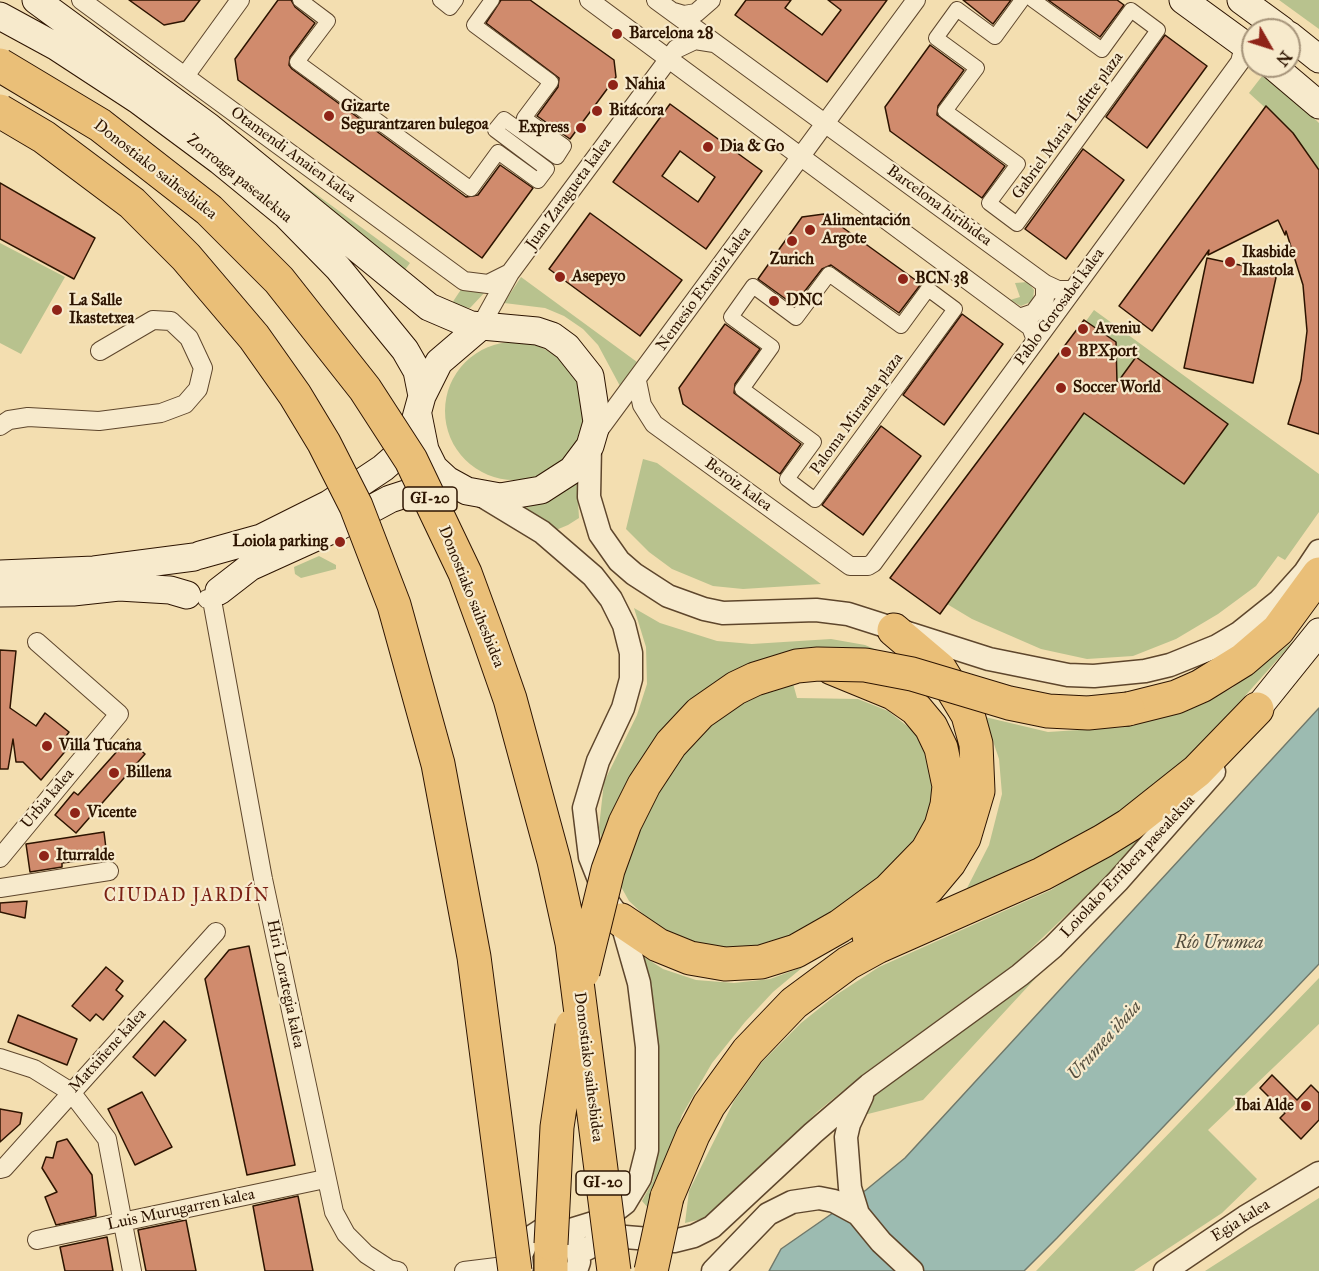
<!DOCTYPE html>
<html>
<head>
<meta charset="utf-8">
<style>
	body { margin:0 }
	#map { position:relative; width:1319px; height:1271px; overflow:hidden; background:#f3deb0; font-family:"IM FELL Great Primer",serif }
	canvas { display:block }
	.north { position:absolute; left:1241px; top:18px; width:60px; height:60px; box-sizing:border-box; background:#f7eacc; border:2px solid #a6947a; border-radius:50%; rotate:129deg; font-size:16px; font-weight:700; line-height:24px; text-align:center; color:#2d1400 }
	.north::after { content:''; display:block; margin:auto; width:21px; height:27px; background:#8f2418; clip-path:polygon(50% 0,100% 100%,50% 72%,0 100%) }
</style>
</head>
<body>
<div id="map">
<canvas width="1319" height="1271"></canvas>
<div class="north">N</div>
</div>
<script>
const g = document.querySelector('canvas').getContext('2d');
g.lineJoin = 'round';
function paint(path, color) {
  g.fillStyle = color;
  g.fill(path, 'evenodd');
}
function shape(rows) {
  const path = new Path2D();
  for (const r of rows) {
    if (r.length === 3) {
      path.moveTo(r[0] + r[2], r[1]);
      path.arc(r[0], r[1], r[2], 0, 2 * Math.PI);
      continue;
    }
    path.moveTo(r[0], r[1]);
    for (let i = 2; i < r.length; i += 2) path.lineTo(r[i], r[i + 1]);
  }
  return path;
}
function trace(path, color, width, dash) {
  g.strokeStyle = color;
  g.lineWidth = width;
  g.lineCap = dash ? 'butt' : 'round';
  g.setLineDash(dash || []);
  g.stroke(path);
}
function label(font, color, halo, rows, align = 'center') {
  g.font = font + ' "IM FELL Great Primer",serif';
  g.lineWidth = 4.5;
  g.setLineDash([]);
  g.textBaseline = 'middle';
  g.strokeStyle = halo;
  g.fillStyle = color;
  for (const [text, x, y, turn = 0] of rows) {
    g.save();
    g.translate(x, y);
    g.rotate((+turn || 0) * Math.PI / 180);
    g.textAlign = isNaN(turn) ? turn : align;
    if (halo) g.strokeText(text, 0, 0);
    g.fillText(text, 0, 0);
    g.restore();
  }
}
paint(shape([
	[1279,0,1319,0,1319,29],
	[1266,71,1319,123,1319,170,1293,133,1249,93],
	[268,159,410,263,402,274],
	[0,243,65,277,21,354,0,343],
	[521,277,637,362,620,386,598,345,583,329,564,316,545,308,504,303],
	[1028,282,1034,290,1033,301,1021,306,1010,300,1020,297,1015,283],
	[462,288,472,292,486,291,470,308,450,306],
	[1094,310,1319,474,1319,512,1285,560,1278,556,1256,586,1218,614,1176,639,1133,656,1087,659,1041,649,972,619,902,577],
	[514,411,69],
	[643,459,657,463,821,584,743,589,713,586,672,569,649,552,626,529],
	[577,483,579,518,568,525,556,530,524,508,552,500],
	[319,556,336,565,336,569,301,578,295,574,294,567],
	[634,608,660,623,717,641,752,644,831,639,865,645,896,658,786,658,797,698,858,699,888,711,911,729,927,749,937,776,927,836,814,935,746,951,696,945,659,929,629,901,605,858,599,827,604,782,637,715,647,684,646,647],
	[1295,640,1202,744,1168,778,1118,815,1068,845,965,892,989,845,1002,794,999,759,985,717,1048,732,1124,727,1184,712,1232,688],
	[1170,816,1016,963,866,1072,817,1112,764,1167,706,1218,685,1223,689,1191,734,1101,762,1062,801,1023,836,995,879,967,1051,890],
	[1069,942,923,1100,860,1116,879,1089],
	[638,953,663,969,696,980,734,983,770,979,803,967,773,992,745,1022,712,1063,682,1115,650,1210,642,1201,653,1181,659,1138,655,1009,648,976],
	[1319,978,1319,1024,1208,1130,1257,1179,1222,1213,1134,1271,1036,1271],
	[1319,1198,1319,1271,1205,1271]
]), '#b8c28e');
const water = shape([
	[1319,708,1319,964,1057,1238,1024,1271,769,1271,781,1249,866,1190,905,1158,1319,708]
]);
paint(water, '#9cbbb1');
trace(water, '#70786a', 1.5);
const building = shape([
	[129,0,200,0,184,21,164,25,129,0],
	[278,0,291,0,295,7,315,23,290,57,289,65,292,69,466,197,478,195,500,165,533,188,482,258,238,80,235,59,278,0],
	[501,0,530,0,614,60,616,77,570,139,537,116,558,87,559,78,486,23,501,0],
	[746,0,791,0,785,8,822,35,841,10,828,0,887,0,827,82,735,15,746,0],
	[963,0,1011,0,993,24,963,0],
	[1048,0,1117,0,1124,5,1100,37,1048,0],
	[1165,35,1207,66,1147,148,1106,117,1165,35],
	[930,45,964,70,938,106,937,115,1005,166,982,198,890,131,885,107,930,45],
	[670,104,762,171,706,249,613,182,670,104],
	[680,151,715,177,698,202,662,176,680,151],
	[1266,106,1293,133,1319,170,1319,434,1288,424,1301,380,1307,331,1303,285,1286,231,1285,235,1278,220,1208,255,1209,250,1152,331,1119,306,1266,106],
	[1083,149,1124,180,1066,259,1025,229,1083,149],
	[0,183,95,238,74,279,0,239,0,183],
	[590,213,682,280,640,336,549,269,590,213],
	[824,214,921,284,899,313,831,265,822,269,794,305,758,279,802,217,824,214],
	[1207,258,1277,273,1253,383,1184,368,1207,258],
	[962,314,1003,344,944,425,903,395,962,314],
	[1084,320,1116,342,1117,383,1136,357,1228,424,1184,484,1084,413,940,614,890,578,1084,320],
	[725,324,760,349,735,384,734,393,801,444,780,474,683,404,679,388,725,324],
	[881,426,921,456,863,535,822,505,881,426],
	[0,650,16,651,10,708,36,726,45,713,69,732,61,743,68,748,41,780,23,762,16,762,13,739,8,769,0,769,0,650],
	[128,739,145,754,76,833,55,815,74,792,78,795,128,739],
	[104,832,107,857,62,863,62,867,30,872,26,844,104,832],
	[27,901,25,918,0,912,0,903,27,901],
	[249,946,295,1165,247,1175,205,979,229,950,249,946],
	[106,967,123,981,116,990,123,996,103,1020,96,1014,90,1021,72,1006,106,967],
	[18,1015,77,1039,67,1065,8,1042,18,1015],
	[164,1021,186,1040,155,1076,133,1057,164,1021],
	[1272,1075,1297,1100,1311,1085,1319,1093,1319,1120,1301,1139,1280,1118,1285,1113,1260,1088,1272,1075],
	[142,1092,172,1147,135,1165,108,1109,142,1092],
	[0,1109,22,1113,20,1124,0,1142,0,1109],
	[67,1139,92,1175,96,1216,56,1225,45,1197,57,1192,42,1168,46,1157,53,1158,57,1142,67,1139],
	[298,1196,313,1271,265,1271,253,1206,298,1196],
	[186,1220,196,1271,146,1271,138,1230,186,1220],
	[107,1237,113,1271,65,1271,60,1247,107,1237]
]);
paint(building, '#d08b6d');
trace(building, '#2d1400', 1.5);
const pedestrian = shape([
	[300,0,328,21,297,62,471,189,498,152,538,181,547,169,495,130,504,119,557,157,564,146,524,118,551,82,474,25,492,0],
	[440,0,450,8,456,0],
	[1022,0,995,37,957,9,936,38,977,68,945,111,1018,164,989,203,1017,224,1158,30,1131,10,1102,50,1033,0],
	[829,274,901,326,928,289,955,309,815,500,787,479,814,442,742,389,772,347,731,317,753,286,796,318,829,274]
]);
const minor = shape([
	[81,0,464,281,488,284,510,273],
	[589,0,1031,327,1036,340],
	[656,0,1045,284,1058,290,1073,290],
	[674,12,684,15,696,13,711,0],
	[185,76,240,0],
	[1019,318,1034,313,1045,298,1045,284],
	[480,327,510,273,676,49,695,40,714,43],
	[637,381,642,405,654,424,850,566,868,566,873,563,1240,62,1243,50,1237,39],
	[0,426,9,420,28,417,99,421,161,413,185,404,198,389,203,368,189,338,171,321,153,320,100,351],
	[596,434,916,0],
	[207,599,212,600,263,879,334,1212,346,1234,366,1254,389,1269,398,1271],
	[0,858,119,714,37,642],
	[0,888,109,871],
	[0,1058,34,1069,71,1092,107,1139,132,1271],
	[0,1169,4,1168,216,932],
	[37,1240,325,1179],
	[464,1271,521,1264]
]);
const tertiary = shape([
	[590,446,589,497,600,534,619,561,634,574,668,596,704,609,723,613,816,610,848,614,989,659,1068,675,1094,676,1145,671,1170,665,1217,646,1239,633,1279,601,1305,572,1319,551],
	[481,495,542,532,593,576,611,599,624,625,631,653,631,679,623,708,598,761,584,808,590,857,608,902,621,920,639,983,647,1047,647,1150,640,1178,625,1203,603,1220,564,1232],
	[858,1214,850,1188,846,1137,849,1124,862,1096],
	[578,1253,613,1236,674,1241,694,1236,712,1227,813,1133,869,1085,1020,975,1053,947,1118,881,1214,772],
	[522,1267,521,1255,528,1239,542,1230,551,1229,564,1232,576,1244,579,1262,576,1271],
	[713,1271,768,1214,792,1202,819,1198,834,1201,858,1214,881,1242,912,1271],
	[1165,1271,1245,1217,1319,1173]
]);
const secondary = shape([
	[36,0,209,127,429,307,471,325,537,331,552,336,567,347,590,376,597,422,590,446,572,470,541,490,500,497,467,491,447,480,434,468,425,450,418,415],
	[1183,0,1253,51],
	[1241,0,1282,30],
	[0,16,57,47,138,100,220,161,286,215,338,268,405,350,417,371,422,396],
	[1289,35,1319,59],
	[1273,66,1319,105],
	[200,555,261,538,329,504,383,468,399,454,411,436,422,396,439,362,480,327],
	[0,574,94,570,194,557],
	[219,591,250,567,336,528,390,499,424,488,444,486],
	[0,593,73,592,119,587,170,590,187,595],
	[1257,709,1319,632]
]);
const motorway = shape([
	[1128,709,1176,697,1201,686,1243,660,1278,630,1319,574],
	[621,920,658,945,690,958,725,964,761,962,796,951,840,926,889,890,927,851,941,826,947,805,949,786,941,748,931,727,916,709,893,693,832,668],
	[869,936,928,888,949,863,964,838,978,791,976,744,968,715,940,669,894,630],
	[667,1197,693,1135,709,1105,748,1051,794,1003,848,963,877,947,1042,874,1103,841,1129,825,1197,771,1257,709],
	[551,1271,551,1244]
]);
trace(pedestrian, '#5e462c', 16);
trace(minor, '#5e462c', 20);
trace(tertiary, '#5e462c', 25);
trace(secondary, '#2d1400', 29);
trace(motorway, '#2d1400', 35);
trace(pedestrian, '#f7eacc', 14);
trace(minor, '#f7eacc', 18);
trace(tertiary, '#f7eacc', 22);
trace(secondary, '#f7eacc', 27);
trace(motorway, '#eabf78', 33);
const motorwayBridge = shape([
	[0,65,100,125,209,210,279,280,365,389,411,460,465,573,487,633,510,699,554,861,572,943,614,1271],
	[0,111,44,137,132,203,186,257,254,337,295,395,324,443,356,506,394,605,438,764,474,957,515,1271],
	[583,972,608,870,625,823,644,785,671,744,700,713,736,688,755,679,797,666,818,664,865,665,912,674,1009,703,1048,711,1088,713,1128,709],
	[551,1244,557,1127,572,1026],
	[651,1271,667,1197]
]);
trace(motorwayBridge, '#2d1400', 35, []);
trace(motorwayBridge, '#eabf78', 33);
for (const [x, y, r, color] of [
	[617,34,6,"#8f2418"],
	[613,85,6,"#8f2418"],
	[597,111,6,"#8f2418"],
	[329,116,6,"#8f2418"],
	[581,128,6,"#8f2418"],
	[708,147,6,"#8f2418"],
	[810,230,6,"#8f2418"],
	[792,241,6,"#8f2418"],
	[1230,262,6,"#8f2418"],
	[560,277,6,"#8f2418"],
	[903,279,6,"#8f2418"],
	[774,301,6,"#8f2418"],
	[57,310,6,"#8f2418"],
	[1083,329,6,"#8f2418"],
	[1066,352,6,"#8f2418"],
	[1061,388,6,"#8f2418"],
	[340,542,6,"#8f2418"],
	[47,746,6,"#8f2418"],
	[114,773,6,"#8f2418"],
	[75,813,6,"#8f2418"],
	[44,856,6,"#8f2418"],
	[1306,1106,6,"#8f2418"]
]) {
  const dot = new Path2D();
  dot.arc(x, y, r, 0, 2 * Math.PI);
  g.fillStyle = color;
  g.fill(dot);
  trace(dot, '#f7eacc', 2);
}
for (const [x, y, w] of [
	[430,499,54],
	[603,1183,54]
]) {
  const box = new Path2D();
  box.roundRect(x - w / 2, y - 12, w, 24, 4.5);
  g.fillStyle = '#f7eacc';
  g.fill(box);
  trace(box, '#2d1400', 1.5);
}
label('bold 15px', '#2d1400', null, [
	["GI-20",430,499],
	["GI-20",603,1183]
]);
label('bold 16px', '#2d1400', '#f7eacc', [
	["Barcelona 28",629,34],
	["Nahia",625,85],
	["Gizarte",341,107],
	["Segurantzaren bulegoa",341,125],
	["Bitácora",609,111],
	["Express",569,128,"right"],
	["Dia & Go",720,147],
	["Alimentación",822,221],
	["Argote",822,239],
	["Ikasbide",1242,253],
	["Ikastola",1242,271],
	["Zurich",792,260,"center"],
	["Asepeyo",572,277],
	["BCN 38",915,279],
	["La Salle",69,301],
	["Ikastetxea",69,319],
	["DNC",786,301],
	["Aveniu",1095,329],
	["BPXport",1078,352],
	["Soccer World",1073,388],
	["Loiola parking",328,542,"right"],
	["Villa Tucana",59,746],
	["Billena",126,773],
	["Vicente",87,813],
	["Iturralde",56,856],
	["Ibai Alde",1294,1106,"right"]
], 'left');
label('16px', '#2d1400', '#f7eacc', [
	["Gabriel Maria Lafitte plaza",1068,126,-54],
	["Otamendi Anaien kalea",293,155,36],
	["Donostiako saihesbidea",155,170,38],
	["Zorroaga pasealekua",239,179,39],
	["Juan Zaragueta kalea",569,194,-54],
	["Barcelona hiribidea",939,206,36],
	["Nemesio Etxaniz kalea",704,289,-54],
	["Pablo Gorosabel kalea",1060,307,-54],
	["Paloma Miranda plaza",857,414,-54],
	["Beroiz kalea",738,485,36],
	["Donostiako saihesbidea",471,597,68],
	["Urbia kalea",48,799,-50],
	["Loiolako Erribera pasealekua",1128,867,-47],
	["Hiri Lorategia kalea",285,984,78],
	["Matxiñene kalea",108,1051,-48],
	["Donostiako saihesbidea",588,1067,83],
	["Luis Murugarren kalea",181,1210,-12],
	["Egia kalea",1241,1221,-32]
]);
g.letterSpacing = '1.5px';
label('18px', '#7a1f14', '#f7eacc', [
	["CIUDAD JARDÍN",187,897]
]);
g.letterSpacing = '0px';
label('italic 18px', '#544e3e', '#f7eacc', [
	["Río Urumea",1219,944],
	["Urumea ibaia",1105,1041,-48]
]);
</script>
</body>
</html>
